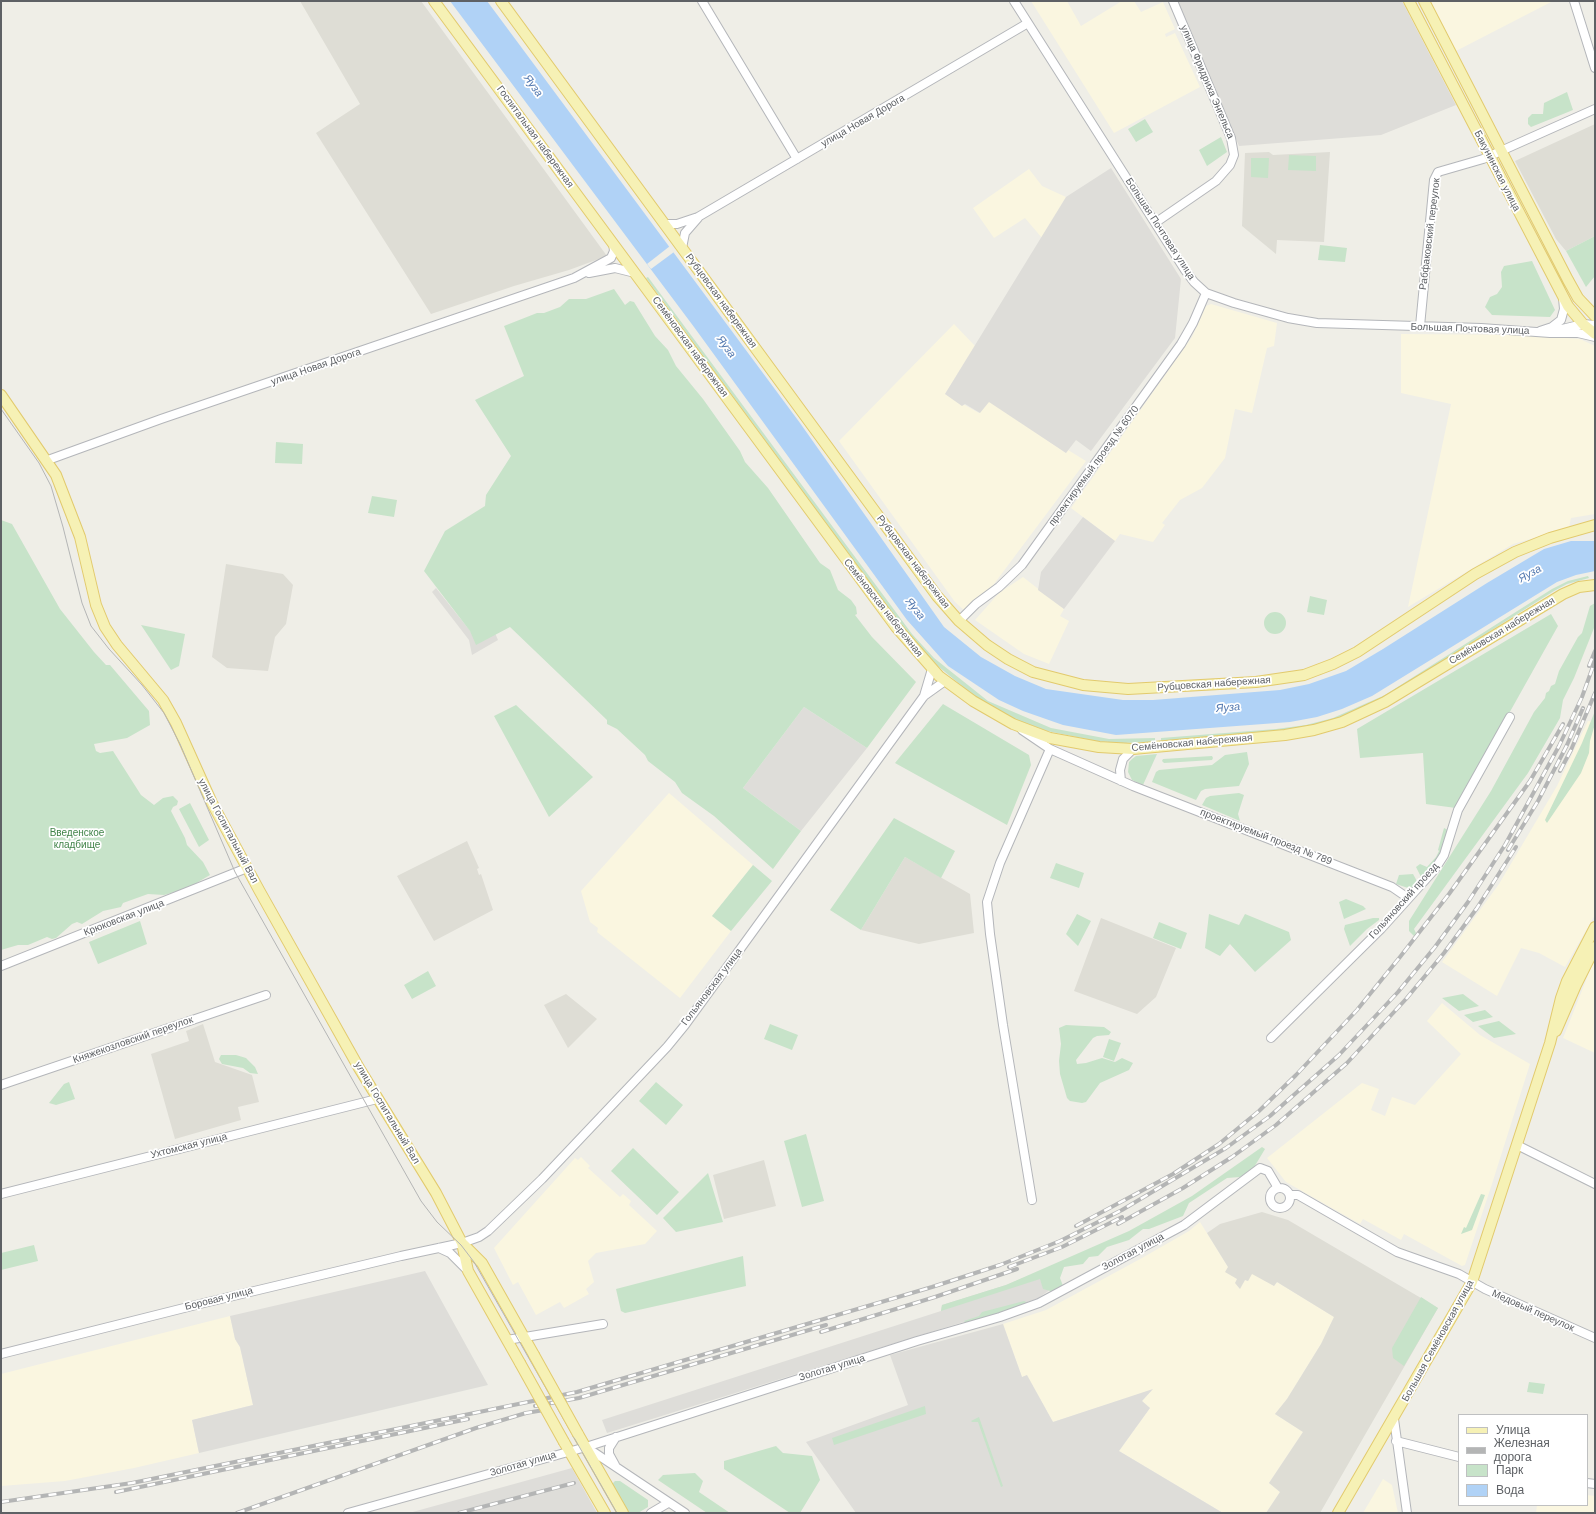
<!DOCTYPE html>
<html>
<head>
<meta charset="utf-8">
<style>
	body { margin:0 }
	#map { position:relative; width:1596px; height:1514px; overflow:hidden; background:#efeee7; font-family:Helvetica,sans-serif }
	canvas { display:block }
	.frame { position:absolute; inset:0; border:2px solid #5e6165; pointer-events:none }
	.legend { position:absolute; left:1458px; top:1414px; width:130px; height:92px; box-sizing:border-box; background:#fff; border:1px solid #bfc0c1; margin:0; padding:5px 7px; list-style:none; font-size:12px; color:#5e6165 }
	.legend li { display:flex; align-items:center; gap:8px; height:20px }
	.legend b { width:20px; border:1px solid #bfc0c1 }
</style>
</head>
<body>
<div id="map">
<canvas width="1596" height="1514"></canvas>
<div class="frame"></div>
<ul class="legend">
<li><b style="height:5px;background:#f6f1b5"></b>Улица</li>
<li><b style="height:5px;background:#b4b5b5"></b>Железная дорога</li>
<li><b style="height:11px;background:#c7e3c9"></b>Парк</li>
<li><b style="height:11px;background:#b0d2f6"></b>Вода</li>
</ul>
</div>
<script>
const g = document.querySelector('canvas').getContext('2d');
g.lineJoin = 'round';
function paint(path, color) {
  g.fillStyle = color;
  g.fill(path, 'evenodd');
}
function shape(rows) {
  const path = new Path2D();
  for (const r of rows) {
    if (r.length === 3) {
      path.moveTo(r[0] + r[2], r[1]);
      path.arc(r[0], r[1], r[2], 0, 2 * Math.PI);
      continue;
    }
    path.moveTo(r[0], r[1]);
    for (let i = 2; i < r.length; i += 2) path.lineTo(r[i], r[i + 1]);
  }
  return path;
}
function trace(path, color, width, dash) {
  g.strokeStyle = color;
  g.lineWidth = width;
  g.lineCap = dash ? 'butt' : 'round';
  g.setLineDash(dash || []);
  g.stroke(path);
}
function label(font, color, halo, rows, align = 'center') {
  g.font = font + ' Helvetica,sans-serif';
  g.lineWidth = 3.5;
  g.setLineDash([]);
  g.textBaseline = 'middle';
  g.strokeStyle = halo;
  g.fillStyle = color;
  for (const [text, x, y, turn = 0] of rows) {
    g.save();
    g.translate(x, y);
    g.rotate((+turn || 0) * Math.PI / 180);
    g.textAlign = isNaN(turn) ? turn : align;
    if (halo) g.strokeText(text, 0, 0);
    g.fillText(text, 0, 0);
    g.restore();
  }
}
paint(shape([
	[1031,1,1067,1,1081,26,1122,1,1134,1,1141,12,1163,2,1175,29,1165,34,1166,37,1175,33,1200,87,1114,133],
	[1429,1,1553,1,1456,51],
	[1029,169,1042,186,1066,197,1042,238,1025,218,994,238,973,208],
	[1211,304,1277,323,1274,346,1267,348,1252,413,1235,409,1225,458,1202,488,1180,500,1162,523,1165,525,1153,542,1120,534,1115,541,1071,508,1192,337,1206,306],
	[954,324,975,346,945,394,979,413,989,401,1066,453,1068,450,1086,461,991,588,965,611,955,602,839,441],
	[1401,334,1517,335,1580,339,1595,346,1595,514,1571,518,1569,528,1513,544,1408,607,1451,404,1401,393],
	[1023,577,1064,609,1060,616,1069,621,1049,664,1024,654,975,620,999,593],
	[1588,721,1595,722,1595,915,1565,967,1539,953,1521,948,1497,996,1442,962,1499,884,1557,786],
	[669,793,753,865,712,916,731,931,680,998,597,932,598,928,590,922,581,891],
	[1595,958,1595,1053,1563,1038],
	[1442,1003,1480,1035,1530,1064,1491,1187,1465,1265,1462,1266,1404,1234,1401,1240,1363,1219,1360,1224,1286,1182,1267,1158,1362,1083,1379,1089,1371,1110,1385,1116,1392,1097,1415,1105,1461,1054,1427,1021],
	[581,1157,590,1166,588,1168,620,1197,623,1194,631,1201,629,1205,657,1231,645,1244,596,1253,588,1261,594,1282,586,1289,589,1294,564,1308,560,1302,536,1315,518,1282,513,1285,494,1248,575,1158,578,1160],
	[1200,1222,1228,1267,1237,1279,1239,1289,1245,1280,1248,1281,1252,1273,1274,1286,1277,1282,1334,1317,1321,1344,1287,1399,1275,1414,1303,1432,1269,1483,1280,1492,1266,1513,1223,1513,1119,1451,1150,1408,1142,1401,1152,1390,1053,1422,1027,1376,1022,1377,1003,1324,1046,1310,1142,1258,1189,1231],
	[230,1316,235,1339,240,1347,253,1405,192,1420,199,1453,134,1468,65,1481,1,1486,1,1374],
	[1383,1479,1392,1485,1398,1513,1363,1513],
	[1587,1495,1595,1496,1595,1513,1536,1513,1537,1505,1587,1505]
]), '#faf6e0');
paint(shape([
	[1177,1,1402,1,1456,105,1381,135,1239,146],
	[1111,168,1181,279,1175,338,1091,451,1076,440,1066,453,989,402,980,413,965,404,962,406,945,394,1066,197],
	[1083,517,1115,541,1064,609,1038,590,1041,572],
	[436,588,475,637,495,633,498,640,472,655,469,640,432,592],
	[804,707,867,748,801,831,743,788],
	[1045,1269,1051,1289,1037,1299,607,1433,602,1420,941,1311,942,1305,1006,1285],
	[425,1271,488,1385,199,1453,192,1420,253,1405,240,1347,235,1339,230,1316],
	[1003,1324,1022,1377,1027,1375,1053,1422,1153,1389,1142,1401,1150,1408,1119,1451,1223,1513,856,1513,806,1442,908,1405,890,1355],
	[572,1468,597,1513,409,1513]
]), '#deddd9');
paint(shape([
	[300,1,421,1,607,256,569,270,514,286,431,314,316,133,360,104],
	[1595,124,1595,236,1566,251,1556,239,1515,161],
	[1269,152,1273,155,1330,152,1324,242,1277,240,1276,254,1242,226,1245,153],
	[226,564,283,574,293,585,286,624,275,637,268,671,227,668,212,657],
	[467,841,479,868,477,869,479,875,481,874,493,910,434,941,397,876],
	[905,857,970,894,974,933,919,944,861,930],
	[1101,918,1176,948,1156,997,1137,1014,1074,991],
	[566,994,597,1019,568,1048,544,1005],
	[203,1024,215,1062,252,1075,259,1102,238,1107,241,1120,175,1139,151,1054,189,1041,186,1031],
	[764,1160,776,1206,724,1219,713,1175],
	[1262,1212,1288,1220,1438,1308,1320,1513,1266,1513,1280,1492,1269,1483,1303,1432,1275,1414,1287,1399,1321,1344,1334,1317,1277,1282,1274,1286,1252,1274,1248,1281,1245,1280,1240,1289,1235,1283,1237,1279,1225,1272,1228,1267,1207,1233,1220,1224]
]), '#deddd5');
paint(shape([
	[1567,92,1573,110,1531,127,1528,124,1528,118,1532,114,1543,114,1544,103],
	[1145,119,1153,132,1136,142,1128,129],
	[1221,137,1227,152,1207,166,1199,150],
	[1289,155,1316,156,1316,171,1288,170],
	[1251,158,1269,158,1268,178,1251,177],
	[1595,236,1595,276,1586,287,1566,251],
	[1320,245,1347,248,1345,262,1318,260],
	[1532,261,1555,310,1550,317,1492,315,1485,307,1490,297,1497,294,1502,287,1501,272,1504,266],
	[648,277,912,634,934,658,988,701,1051,728,1109,739,1155,738,1155,742,1122,743,1096,741,1047,731,1017,720,990,707,968,691,939,667,910,637,646,278],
	[614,289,625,305,630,301,634,302,655,336,668,350,676,366,703,399,740,451,745,462,768,488,820,563,830,570,838,590,851,600,856,607,857,614,855,615,872,637,916,682,867,748,804,707,743,788,801,831,773,869,714,816,682,793,675,782,648,761,645,755,617,729,607,724,607,720,510,627,476,645,470,631,424,571,445,531,485,506,486,495,511,456,475,400,524,376,504,326,537,313,544,313,560,307,569,299,586,299],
	[276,442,303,444,302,464,275,463],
	[372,496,397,500,394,517,368,513],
	[1,520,12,524,60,609,94,652,106,665,110,665,149,711,150,725,127,738,94,744,96,751,100,753,113,751,141,795,154,805,163,798,173,796,178,801,177,805,173,807,171,811,185,838,187,845,203,862,210,875,188,888,164,895,148,894,123,903,121,907,103,911,82,924,77,922,72,924,56,938,52,939,47,937,28,945,18,945,1,950],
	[1588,576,1589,578,1567,584,1554,591,1387,696,1334,721,1278,732,1161,741,1161,738,1276,729,1306,725,1333,718,1385,695,1552,589,1568,581],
	[1310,596,1327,600,1324,615,1307,612],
	[1595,603,1594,628,1574,678,1563,700,1560,718,1528,773,1414,929,1416,933,1414,936,1409,931,1409,921,1491,791,1534,712,1545,698,1546,693,1549,691,1551,686,1555,684,1559,671,1578,637,1582,633,1590,606],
	[1275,623,11],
	[1551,614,1558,626,1456,808,1426,804,1423,753,1360,758,1357,729],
	[141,625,185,634,179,666,171,670],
	[943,704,1029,755,1031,765,1007,825,895,763],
	[516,705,593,777,549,817,494,716],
	[1595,711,1595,724,1590,741,1589,753,1581,773,1547,823,1545,820,1582,743],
	[1247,752,1249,764,1239,786,1205,789,1201,791,1196,800,1152,782,1156,772,1159,770,1212,765,1225,755],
	[1157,754,1143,785,1132,780,1128,772,1129,762,1132,759,1136,756],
	[1212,756,1213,758,1212,760,1164,763,1162,761,1163,759],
	[1239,793,1244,795,1238,814,1240,821,1202,805,1206,798,1210,796],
	[190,803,209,840,199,847,179,809],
	[894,818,955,851,941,878,905,857,861,930,830,910],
	[1444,828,1448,830,1443,849,1431,867,1423,877,1421,877,1416,867,1420,864,1427,867,1436,857,1439,851,1438,850],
	[1056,863,1084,873,1079,888,1050,878],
	[753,865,772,881,731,931,712,916],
	[1413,874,1418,883,1415,887,1408,888,1396,884,1399,875],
	[1346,899,1363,906,1366,909,1344,919,1339,902],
	[1077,914,1091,921,1078,946,1066,934],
	[1209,914,1239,925,1245,914,1289,932,1291,940,1255,972,1230,944,1220,956,1205,948],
	[1373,918,1379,918,1379,920,1367,929,1350,946,1344,929,1345,925],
	[140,921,147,944,98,964,89,942],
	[1159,922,1187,933,1181,949,1153,938],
	[428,971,436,986,412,999,404,985],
	[1463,994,1479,1006,1459,1011,1442,998],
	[1485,1010,1493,1017,1473,1022,1464,1015],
	[1499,1021,1516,1034,1494,1038,1478,1026],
	[770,1024,798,1035,792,1050,764,1039],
	[1066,1025,1104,1027,1111,1032,1109,1035,1097,1036,1093,1038,1076,1060,1077,1064,1086,1063,1102,1058,1115,1062,1122,1058,1133,1063,1129,1070,1100,1083,1086,1102,1082,1103,1070,1101,1067,1098,1060,1074,1059,1061,1061,1044,1059,1028],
	[1109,1039,1121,1043,1114,1061,1103,1057],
	[221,1055,236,1055,246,1058,255,1067,258,1074,250,1073,243,1068,222,1064,219,1059],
	[69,1082,75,1099,56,1105,49,1103,64,1084],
	[656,1082,683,1105,666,1125,639,1101],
	[806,1134,824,1201,802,1207,784,1141],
	[1262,1147,1265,1149,1253,1169,1240,1177,1227,1178,1189,1203,1183,1216,1149,1229,1143,1229,1129,1240,1107,1247,1098,1256,1089,1257,1083,1264,1064,1267,1060,1278,1063,1286,1054,1292,1043,1289,1040,1279,941,1311,942,1305,1006,1285,1129,1231,1192,1196],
	[633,1148,679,1192,657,1215,611,1171],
	[708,1173,723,1222,676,1232,663,1218],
	[1481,1194,1485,1195,1472,1230,1461,1234,1464,1227,1466,1228],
	[34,1245,38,1261,1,1270,1,1253],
	[743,1256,746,1286,625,1313,621,1311,616,1289],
	[1421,1297,1438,1308,1404,1366,1393,1358,1392,1348],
	[1024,1301,1030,1304,966,1324,964,1321,979,1316,982,1312],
	[1529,1382,1545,1384,1543,1394,1527,1392],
	[925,1406,926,1414,834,1445,832,1438],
	[979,1417,1003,1486,1001,1487,978,1422,972,1422,971,1421],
	[776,1446,783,1453,812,1456,820,1480,800,1513,790,1513,724,1469,724,1461],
	[695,1473,703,1481,699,1492,730,1513,707,1513,658,1480,663,1475],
	[615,1481,620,1481,648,1500,648,1507,638,1513,629,1513,612,1484]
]), '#c7e3c9');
paint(shape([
	[450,1,487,1,800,423,944,627,981,657,1015,676,1046,689,1123,700,1153,700,1280,690,1309,684,1346,671,1383,649,1487,583,1544,549,1571,541,1595,541,1595,571,1576,575,1557,582,1372,696,1342,709,1317,717,1290,722,1116,735,1063,725,1023,711,999,700,948,666,907,620,694,327]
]), '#b0d2f6');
paint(shape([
	[670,246,674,252,651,269,647,264]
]), '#efeee7');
const minor = shape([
	[702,1,797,159],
	[1014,1,1185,270,1194,282,1206,293,1234,303,1288,318,1317,323,1481,328,1550,333,1578,333,1595,337],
	[1574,1,1595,68],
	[1155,223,1216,181,1230,165,1234,155,1231,138,1173,1],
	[664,224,677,224,698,217,1028,23],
	[682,248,685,233,698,218],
	[589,273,615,268,635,273],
	[1420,326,1434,180,1438,172,1483,159,1595,109],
	[1558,330,1583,324,1595,325],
	[1540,331,1552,327,1561,320,1564,309,1563,298],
	[48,460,161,419,574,278,611,258,614,251,613,243],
	[959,621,976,604,999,587,1022,565,1181,344,1193,323,1206,293],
	[924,696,932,669],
	[1022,730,1050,749,1133,786,1392,887,1408,898],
	[1121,781,1120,770,1123,759,1133,749],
	[1,966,247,868],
	[1271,1038,1381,929,1435,869,1444,855,1458,810,1510,717],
	[1,1085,266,995],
	[1517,1145,1595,1184],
	[1280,1198,10],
	[1,1194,377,1099],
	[1290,1195,1298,1195,1397,1252,1459,1274,1485,1289,1595,1338],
	[1032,1200,1003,1025,990,934,987,902,1000,863,1050,749],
	[439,1248,450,1253,468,1271],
	[507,1340,603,1324],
	[1,1354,204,1303,401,1256,462,1243,479,1237,488,1231,542,1179,667,1047,685,1025,924,696,945,681],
	[1394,1419,1407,1513],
	[1396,1441,1459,1457],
	[586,1447,685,1513],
	[615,1465,609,1454,609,1448,616,1437],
	[1587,1483,1595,1484],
	[348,1513,586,1447,917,1341,1000,1317,1039,1303,1184,1225,1260,1168,1268,1171,1278,1188],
	[651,1513,668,1503]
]);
const major = shape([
	[434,1,896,627,939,676,973,701,1013,724,1050,738,1099,747,1133,749,1285,735,1314,730,1342,722,1385,702,1563,594,1579,587,1595,585],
	[501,1,937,596,959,621,987,645,1008,659,1033,672,1083,685,1128,689,1256,682,1304,675,1333,664,1357,652,1475,574,1515,552,1550,538,1595,525],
	[1409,1,1568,306,1583,324,1595,334],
	[1424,1,1568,280,1578,298,1595,316],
	[1,395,56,475,80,537,96,605,105,627,117,645,163,700,176,723,212,803,259,890,359,1068,436,1193,462,1243,468,1271,520,1363],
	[1556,1031,1576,985,1595,947],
	[462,1243,482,1263,534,1355],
	[578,1434,623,1513],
	[564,1442,605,1513],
	[1338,1513,1472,1282,1550,1043,1561,998,1567,981,1595,927]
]);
trace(minor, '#b4b6ba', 10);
trace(major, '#e2ca6d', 12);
trace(minor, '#fff', 8);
trace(major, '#f6f1b5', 10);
trace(shape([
	[1,409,39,463,51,486,63,527,82,603,91,626,109,649,142,685,164,713,180,744,235,872,421,1201,437,1222,461,1245,474,1262,617,1513]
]), '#b4b5b5', 1);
const rail = shape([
	[1589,666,1595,651],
	[1560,771,1571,750,1595,693],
	[1508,850,1538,801,1567,745,1583,708],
	[1118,1224,1183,1188,1232,1157,1276,1125,1347,1063,1406,999,1444,953,1477,908,1516,847],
	[1076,1226,1173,1174,1219,1144,1259,1111,1296,1075,1357,1010,1400,957,1449,894,1530,781,1563,724],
	[1009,1267,1062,1247,1122,1217],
	[821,1332,935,1297,1017,1269],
	[535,1406,579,1398,826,1325],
	[116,1492,468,1419],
	[1,1502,132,1483,577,1392,932,1287,1000,1265,1060,1241,1122,1210,1226,1148,1270,1116,1339,1055,1398,992,1435,947,1468,902,1505,845,1559,746,1582,697,1595,661],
	[237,1513,476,1428,526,1413,544,1410],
	[459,1513,574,1483]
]);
trace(rail, '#b4b5b5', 4);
trace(rail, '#fff', 2.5, [8]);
const majorBridge = shape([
	[534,1355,578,1434],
	[520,1363,564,1442]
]);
trace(majorBridge, '#e2ca6d', 12, []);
trace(majorBridge, '#f6f1b5', 10);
label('10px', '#5e6165', '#fff', [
	["улица Фридриха Энгельса",1207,82,67],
	["улица Новая Дорога",863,121,-30],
	["Госпитальная набережная",535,137,54],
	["Бакунинская улица",1497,171,63],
	["Большая Почтовая улица",1160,229,57],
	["Рабфаковский переулок",1430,234,-83],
	["Рубцовская набережная",721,301,54],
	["Большая Почтовая улица",1470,329,2],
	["Семёновская набережная",690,347,54],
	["улица Новая Дорога",316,367,-19],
	["проектируемый проезд № 6070",1094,466,-54],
	["Рубцовская набережная",913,562,53],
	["Семёновская набережная",883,608,52],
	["Семёновская набережная",1502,631,-31],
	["Рубцовская набережная",1214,684,-4],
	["Семёновская набережная",1192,743,-5],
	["улица Госпитальный Вал",228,831,62],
	["проектируемый проезд № 789",1266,837,21],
	["Гольяновский проезд",1404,901,-48],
	["Крюковская улица",124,918,-21],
	["Гольяновская улица",712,987,-53],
	["Княжекозловский переулок",133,1040,-19],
	["улица Госпитальный Вал",387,1113,59],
	["Ухтомская улица",189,1146,-14],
	["Золотая улица",1133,1252,-28],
	["Боровая улица",219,1299,-14],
	["Медовый переулок",1533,1311,24],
	["Большая Семёновская улица",1438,1341,-61],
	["Золотая улица",832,1368,-17],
	["Золотая улица",523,1464,-16]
]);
label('10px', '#408348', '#fff', [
	["Введенское",77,833],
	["кладбище",77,845]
]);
label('italic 11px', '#5278af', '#fff', [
	["Яуза",533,86,54],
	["Яуза",726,347,54],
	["Яуза",1530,574,-29],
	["Яуза",915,609,52],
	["Яуза",1228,708,-5]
]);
</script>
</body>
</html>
